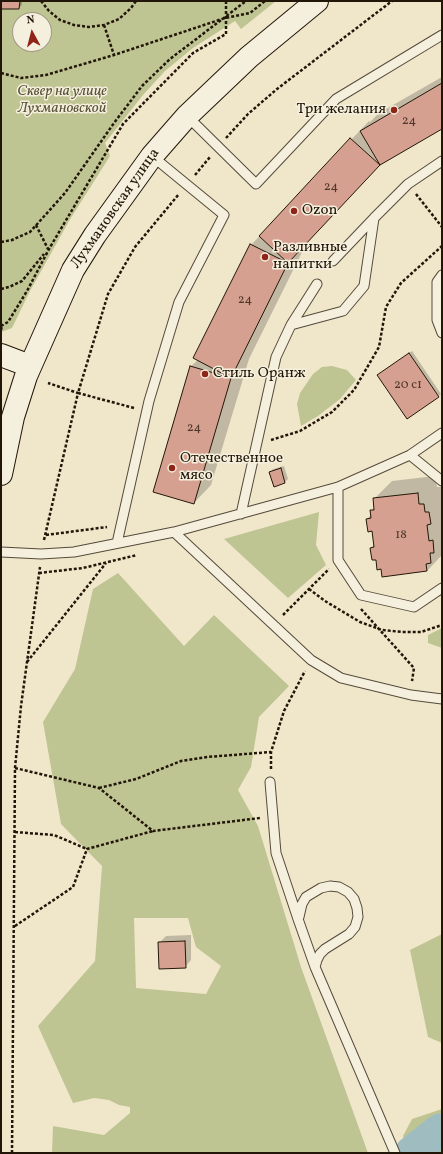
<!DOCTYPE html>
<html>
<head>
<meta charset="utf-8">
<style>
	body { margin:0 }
	#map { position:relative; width:443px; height:1154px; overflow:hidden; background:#f0e7cb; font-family:Vollkorn,serif }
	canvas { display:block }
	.frame { position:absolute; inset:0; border:2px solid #221609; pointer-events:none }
	.north { position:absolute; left:12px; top:12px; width:40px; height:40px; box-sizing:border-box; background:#f5efdd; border:1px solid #a19888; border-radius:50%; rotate:353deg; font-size:11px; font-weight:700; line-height:16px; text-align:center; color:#221609 }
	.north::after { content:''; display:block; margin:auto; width:14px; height:18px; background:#8f2418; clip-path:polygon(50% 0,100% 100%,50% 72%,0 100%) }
</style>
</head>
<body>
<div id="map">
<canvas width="443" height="1154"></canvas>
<div class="frame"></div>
<div class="north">N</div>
</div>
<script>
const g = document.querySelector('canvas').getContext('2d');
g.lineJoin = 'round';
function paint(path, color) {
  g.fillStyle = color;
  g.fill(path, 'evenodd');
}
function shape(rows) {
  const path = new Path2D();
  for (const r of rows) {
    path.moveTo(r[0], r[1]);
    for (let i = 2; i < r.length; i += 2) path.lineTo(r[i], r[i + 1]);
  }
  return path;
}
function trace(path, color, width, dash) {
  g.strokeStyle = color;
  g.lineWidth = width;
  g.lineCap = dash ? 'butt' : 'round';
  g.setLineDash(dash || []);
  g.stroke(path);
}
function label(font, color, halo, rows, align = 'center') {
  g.font = font + ' Vollkorn,serif';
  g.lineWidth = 3;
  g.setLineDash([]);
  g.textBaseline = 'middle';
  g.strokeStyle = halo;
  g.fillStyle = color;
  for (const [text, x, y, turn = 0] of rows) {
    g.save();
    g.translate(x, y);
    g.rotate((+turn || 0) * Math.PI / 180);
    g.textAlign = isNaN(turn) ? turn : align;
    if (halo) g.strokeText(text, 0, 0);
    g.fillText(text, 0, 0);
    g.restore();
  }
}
paint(shape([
	[1,1,276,1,241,29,235,21,193,48,165,71,143,95,105,143,110,156,69,221,30,291,12,328,1,332],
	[20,20,44,20,44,44,20,44],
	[332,366,347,370,356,380,340,399,318,416,301,426,297,404,300,393,313,374,322,367],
	[319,512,316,545,326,565,288,598,224,539],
	[118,573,184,646,214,615,289,686,259,717,251,767,238,790,258,826,301,967,368,1153,52,1153,53,1126,104,1135,130,1113,130,1107,119,1105,109,1100,94,1098,73,1103,38,1026,95,961,102,866,61,824,43,722,75,669,93,589],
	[134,918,188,918,196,947,221,966,206,994,136,988],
	[442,628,442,648,428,643,428,635],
	[442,934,442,1043,428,1037,410,950],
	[442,1109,442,1153,409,1153,403,1136,412,1119]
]), '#bfc493');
paint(shape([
	[1,1,22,1,22,5,19,8,1,8],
	[442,77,442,128,382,163,306,244,249,359,211,485,194,503,154,491,191,366,198,360,251,245,369,121,370,122,379,113],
	[412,351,441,394,438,396,382,372],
	[284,466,288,479,285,482,274,486,270,472,273,469],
	[435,476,437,487,442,487,442,555,427,571,382,568,371,548,375,544,373,530,367,519,371,515,371,511,375,507,374,499,392,481],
	[191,935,191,960,185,967,159,943,166,936]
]), '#0003');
trace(shape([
	[411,1153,440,1130,442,1130]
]), '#9fbdc1', 33);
const building = shape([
	[1,1,20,1,19,9,1,9,1,1],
	[442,83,442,129,380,165,360,131,442,83],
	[350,138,380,165,288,263,259,236,350,138],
	[250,244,288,263,231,378,193,358,250,244],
	[409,353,439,397,407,419,377,375,409,353],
	[190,366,231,378,194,504,153,492,190,366],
	[281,468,285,483,274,487,269,472,281,468],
	[418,493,419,504,424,504,425,512,429,512,431,524,427,525,429,541,433,540,434,553,430,553,431,563,426,564,427,571,382,577,381,569,377,570,376,560,372,560,370,548,374,547,372,531,368,532,366,519,371,518,370,510,374,510,373,498,418,493],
	[185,941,186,968,159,969,158,942,185,941]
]);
paint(building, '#d6a091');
trace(building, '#221609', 1);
const lane = shape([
	[187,116,256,184,336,99,442,35],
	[333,261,374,218],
	[442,275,437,282,437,320,442,333],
	[291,325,317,284],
	[410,455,442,481],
	[338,487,338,560,361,595,414,607,442,588],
	[241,514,276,357,291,325,343,311,364,286,374,218,408,184,442,161],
	[174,532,311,660,341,678,411,695,442,699],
	[117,543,149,401,179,302,224,215,152,156],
	[1,552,41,554,74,552,174,532,338,487,410,455,442,433],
	[270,782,276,853,298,919,315,967,395,1153],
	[299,917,302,904,306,897,321,888,330,886,339,887,348,892,354,899,357,908,358,917,355,927,349,934,325,949,320,954,317,960,315,967]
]);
const secondary = shape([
	[1,355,30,366],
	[1,474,13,417,26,376,73,270,95,235,152,156,187,116,249,57,317,1]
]);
trace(lane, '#564a3a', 11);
trace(secondary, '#221609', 24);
trace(shape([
	[41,1,49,11,60,20,74,25,89,27,104,25,119,19,131,8,136,1],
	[104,25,114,55],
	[1,73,21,78,46,75,114,55,225,18,250,13,265,1],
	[226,138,248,114,277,89,392,1],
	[195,175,210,157],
	[416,194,442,227],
	[36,225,48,249],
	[1,242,12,240,30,232,65,193,114,123,142,86,170,59,246,1],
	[1,289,9,287,22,281,44,254],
	[1,326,8,322,27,291,49,249,123,124,193,53,226,34,226,1],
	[1,330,2,326],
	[134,408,78,393,108,294,135,247,179,194],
	[271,440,300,431,332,412,354,390,379,347,386,307,401,283,442,246],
	[46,535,107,527],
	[44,540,78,393,48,383],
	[39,573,83,568,137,555],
	[309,589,325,601,360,622,382,630,402,632,421,632,442,625],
	[361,609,414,668,412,681],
	[283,615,329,569],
	[27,662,106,563],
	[15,768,99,788,153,831,260,818],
	[271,769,271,752,284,711,305,671],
	[99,788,136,779,181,761,207,757,271,752],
	[15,832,54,835,87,849],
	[15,926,73,887,87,849,153,831],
	[12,1153,15,768,21,706,40,567]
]), '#221609', 2.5, [3, 2]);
trace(lane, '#f5efdd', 9);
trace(secondary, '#f5efdd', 22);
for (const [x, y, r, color] of [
	[394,110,4,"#8f2418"],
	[294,211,4,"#8f2418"],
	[265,257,4,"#8f2418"],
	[205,374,4,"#8f2418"],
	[172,468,4,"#8f2418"]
]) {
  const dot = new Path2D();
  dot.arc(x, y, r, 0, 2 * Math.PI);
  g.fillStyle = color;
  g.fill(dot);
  trace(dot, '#f5efdd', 1.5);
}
label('13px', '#4f382b', null, [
	["24",409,122],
	["24",331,188],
	["24",245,301],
	["20 с1",408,386],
	["24",194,429],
	["18",401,536]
]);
label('italic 15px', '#595339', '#f5efdd', [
	["Сквер на улице",62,92],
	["Лухмановской",62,109]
]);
label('15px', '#221609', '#f5efdd', [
	["Три желания",386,110,"right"],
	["Ozon",302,211],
	["Разливные",273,248],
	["напитки",273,265],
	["Стиль Оранж",213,374],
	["Отечественное",180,459],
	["мясо",180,476]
], 'left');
label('15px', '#221609', '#f5efdd', [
	["Лухмановская улица",116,209,-55]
]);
</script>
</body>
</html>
